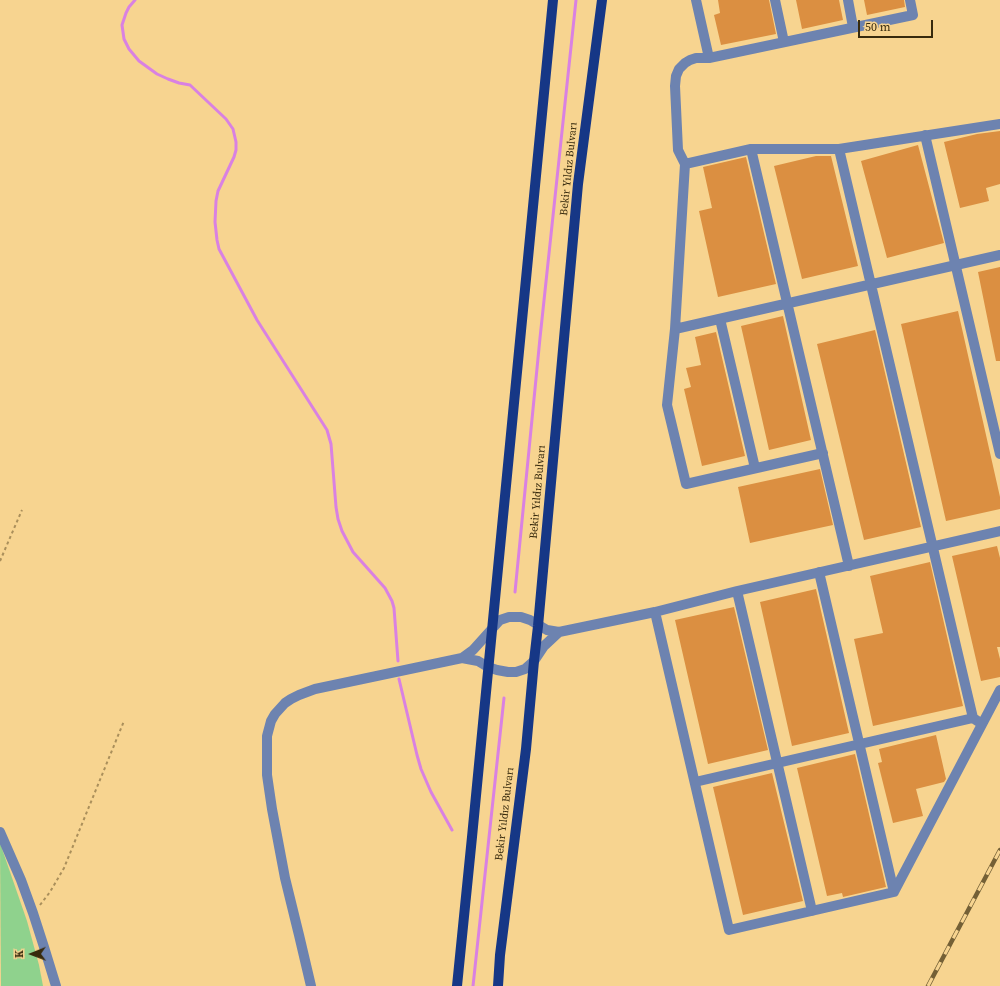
<!DOCTYPE html>
<html>
<head>
<meta charset="utf-8">
<style>
	body { margin:0 }
	#map { position:relative; width:1000px; height:986px; overflow:hidden; background:#f7d490; font-family:"Source Serif 4",serif }
	canvas { display:block }
	.north { position:absolute; left:12px; top:934px; width:40px; height:40px; -webkit-text-stroke:3px #f7d490; paint-order:stroke; rotate:269deg; font-size:11px; font-weight:700; line-height:16px; text-align:center; color:#372a0d }
	.north::after { content:''; display:block; margin:auto; width:14px; height:18px; background:#372a0d; clip-path:polygon(50% 0,100% 100%,50% 72%,0 100%) }
	.scale { position:absolute; left:858px; top:20px; width:75px; height:18px; box-sizing:border-box; border:2px solid #372a0d; border-top:0; padding-left:5px; font-size:12px; line-height:14px; white-space:nowrap; color:#372a0d; -webkit-text-stroke:3px #f7d490; paint-order:stroke }
</style>
</head>
<body>
<div id="map">
<canvas width="1000" height="986"></canvas>
<div class="north">K</div>
<div class="scale">50 m</div>
</div>
<script>
const g = document.querySelector('canvas').getContext('2d');
g.lineJoin = 'round';
function paint(path, color) {
  g.fillStyle = color;
  g.fill(path, 'evenodd');
}
function shape(rows) {
  const path = new Path2D();
  for (const r of rows) {
    path.moveTo(r[0], r[1]);
    for (let i = 2; i < r.length; i += 2) path.lineTo(r[i], r[i + 1]);
  }
  return path;
}
function trace(path, color, width, dash) {
  g.strokeStyle = color;
  g.lineWidth = width;
  g.lineCap = dash ? 'butt' : 'round';
  g.setLineDash(dash || []);
  g.stroke(path);
}
function label(font, color, halo, rows, align = 'center') {
  g.font = font + ' "Source Serif 4",serif';
  g.lineWidth = 3;
  g.setLineDash([]);
  g.textBaseline = 'middle';
  g.strokeStyle = halo;
  g.fillStyle = color;
  for (const [text, x, y, turn = 0] of rows) {
    g.save();
    g.translate(x, y);
    g.rotate((+turn || 0) * Math.PI / 180);
    g.textAlign = isNaN(turn) ? turn : align;
    if (halo) g.strokeText(text, 0, 0);
    g.fillText(text, 0, 0);
    g.restore();
  }
}
paint(shape([
	[0,843,27,921,39,965,43,986,1,986]
]), '#8fd28d');
trace(shape([
	[135,0,129,7,126,13,122,25,124,39,129,49,139,61,157,74,168,79,179,83,190,85,226,119,233,129,236,142,236,150,234,157,218,191,216,201,215,222,217,240,219,249,257,320,327,430,331,444,336,507,338,519,342,531,353,552,385,588,392,601,394,608,398,661],
	[515,592,540,338,576,0],
	[399,679,417,755,421,769,431,792,452,830],
	[473,986,504,698]
]), '#d981e2', 3);
paint(shape([
	[718,0,769,0,776,34,721,45,714,15,720,13],
	[796,0,839,0,843,20,802,29],
	[864,0,904,0,905,7,867,15],
	[1000,131,1000,184,986,188,989,201,960,208,944,142,977,134],
	[918,145,944,243,887,258,861,161],
	[816,156,831,156,858,266,802,279,774,166],
	[746,157,776,284,718,297,699,211,712,208,703,167],
	[1000,267,1000,361,996,361,978,272],
	[958,311,1000,497,1000,509,946,521,901,324],
	[783,316,811,440,769,450,741,326],
	[875,330,921,527,864,540,817,344],
	[716,332,745,456,702,466,684,389,691,387,686,368,701,365,695,337],
	[820,469,833,525,750,543,738,487],
	[997,546,1000,558,1000,647,997,647,1000,659,1000,677,981,681,952,556],
	[930,562,963,706,873,726,854,639,883,633,870,576],
	[816,589,849,733,792,746,760,602],
	[734,607,768,750,708,764,675,620],
	[936,735,946,779,944,782,916,789,923,816,893,823,878,763,882,762,879,749],
	[855,754,886,887,843,897,842,893,827,896,797,768],
	[772,773,803,901,743,915,713,787]
]), '#db8f41');
trace(shape([
	[0,561,22,510],
	[40,905,50,892,64,868,124,721]
]), '#aa8f5b', 2, [3, 3]);
trace(shape([
	[696,0,709,58],
	[775,0,784,42],
	[848,0,853,27],
	[925,135,1000,454],
	[751,149,849,566],
	[839,149,973,718,982,724],
	[685,164,751,149,839,149,1000,124],
	[720,319,755,468],
	[675,329,1000,255],
	[823,453,686,484,667,405,675,329,685,164,678,150,675,86,676,76,679,69,685,63,690,60,696,58,709,58,913,15,910,0],
	[819,572,894,892],
	[737,591,812,911],
	[655,612,729,930,894,892,1000,690],
	[462,658,473,650,500,620,509,617,521,617,530,620,547,630,559,632,655,612,737,591,1000,531],
	[695,782,973,718],
	[0,832,21,880,33,913,44,947,56,986],
	[311,986,299,935,285,878,272,809,267,775,267,736,271,721,275,714,285,703,291,699,299,695,315,689,462,658,478,661,488,667,497,670,508,672,516,672,525,669,534,661,544,646,559,632]
]), '#6d83b0', 10);
trace(shape([
	[457,986,472,837,553,0],
	[498,986,500,955,526,749,534,661,538,626,578,184,602,0]
]), '#163786', 10);
const rail = shape([
	[928,986,1000,850]
]);
trace(rail, '#746036', 4.5);
trace(rail, '#f7d490', 3, [9]);
label('11px', '#372a0d', '#f7d490', [
	["Bekir Yıldız Bulvarı",569,169,-84],
	["Bekir Yıldız Bulvarı",538,492,-85],
	["Bekir Yıldız Bulvarı",505,814,-83]
]);
</script>
</body>
</html>
